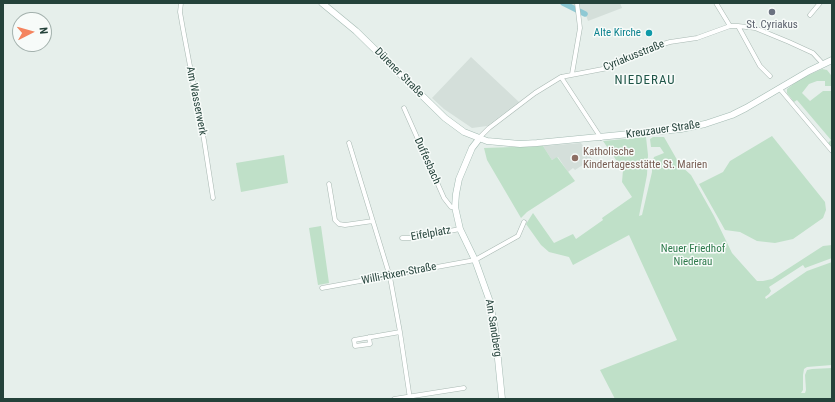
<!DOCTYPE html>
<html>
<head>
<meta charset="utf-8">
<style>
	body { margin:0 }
	#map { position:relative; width:835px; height:402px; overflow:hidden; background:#e6efeb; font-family:"Roboto Condensed",sans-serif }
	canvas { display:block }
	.frame { position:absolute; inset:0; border:4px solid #24423a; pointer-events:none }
	.north { position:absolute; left:12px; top:12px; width:40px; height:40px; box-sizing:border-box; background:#f7fbf9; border:1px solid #a3b1ad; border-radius:50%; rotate:84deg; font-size:11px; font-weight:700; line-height:16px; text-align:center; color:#24423a }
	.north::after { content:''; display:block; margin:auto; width:14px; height:18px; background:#f4845f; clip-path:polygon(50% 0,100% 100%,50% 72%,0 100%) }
</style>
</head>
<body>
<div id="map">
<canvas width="835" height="402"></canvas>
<div class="frame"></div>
<div class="north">N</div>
</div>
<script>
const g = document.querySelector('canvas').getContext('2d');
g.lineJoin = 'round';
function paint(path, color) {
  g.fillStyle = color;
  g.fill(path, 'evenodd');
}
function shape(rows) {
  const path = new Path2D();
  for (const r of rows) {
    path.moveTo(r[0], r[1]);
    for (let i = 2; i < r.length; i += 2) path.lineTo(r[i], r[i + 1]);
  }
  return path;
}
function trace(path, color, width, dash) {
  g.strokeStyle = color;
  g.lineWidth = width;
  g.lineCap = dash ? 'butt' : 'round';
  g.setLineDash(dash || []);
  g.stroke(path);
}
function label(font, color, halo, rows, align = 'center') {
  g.font = font + ' "Roboto Condensed",sans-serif';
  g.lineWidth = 3;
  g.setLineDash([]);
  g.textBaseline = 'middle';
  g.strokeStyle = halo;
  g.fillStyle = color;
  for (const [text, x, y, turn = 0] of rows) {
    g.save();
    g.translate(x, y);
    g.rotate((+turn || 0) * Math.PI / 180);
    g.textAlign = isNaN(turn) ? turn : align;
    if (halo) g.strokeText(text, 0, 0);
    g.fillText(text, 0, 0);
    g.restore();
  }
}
paint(shape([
	[566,3,620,3,622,8,588,21,586,15,580,8],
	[471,57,519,102,487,126,472,128,444,109,432,98],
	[581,143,592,159,575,170,573,168,568,172,558,157,552,160,543,146]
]), '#d4dfda');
paint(shape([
	[822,69,827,70,831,75,832,86,825,86,825,81,817,81,809,84,802,93,810,101,823,91,832,91,832,148,828,143,831,140,797,100,794,102,787,93,787,89,800,79],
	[772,136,825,202,826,210,823,218,793,239,775,243,757,241,740,232,725,230,699,184,723,172,730,161],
	[646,137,648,155,647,175,639,216,642,215,652,172,652,164,654,157,664,153,660,147,651,147,650,139,653,137,664,137,680,165,691,175,714,216,732,253,757,281,763,281,772,279,823,246,832,245,832,258,805,268,803,265,769,287,771,291,769,294,765,297,766,299,807,271,832,262,832,365,807,367,804,369,803,375,803,390,801,393,805,393,806,390,805,375,807,370,812,369,832,368,832,399,615,399,600,370,677,340,629,235,573,265,569,257,549,252,541,245,526,224,533,213,554,243,573,234,576,239,603,220,602,218,632,197,622,182,623,170,603,141],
	[543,146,552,160,557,157,575,181,527,212,521,218,487,160,484,148],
	[284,155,288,183,241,192,236,163],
	[321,226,329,283,318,285,309,228]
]), '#bfe0c8');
trace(shape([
	[563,3,585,14]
]), '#8ec9d4', 5.5);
const street = shape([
	[181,3,180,12,183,29,204,140,213,198],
	[716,3,730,26],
	[810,15,820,3],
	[738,26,760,66,770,76],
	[572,74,580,28,577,3],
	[561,77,601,138],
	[779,88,832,151],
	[404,108,444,198,451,207,455,207],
	[479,138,489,128,535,93,561,77,608,68,643,50,670,42,697,38,730,26,738,26,755,28,789,42,813,53,823,64],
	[349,143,390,277,400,332,410,399],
	[329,184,335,220,339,224,345,225,373,221],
	[402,238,412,238,460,229],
	[322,288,475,260,518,236,524,222],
	[369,337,370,344,355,346,354,340,400,332],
	[394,399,464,388]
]);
const secondary = shape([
	[322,3,356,31,445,118,464,132,487,141,520,144,537,143,681,129,705,124,732,115,746,108,809,71,832,60],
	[479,139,472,148,459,179,456,194,455,207,460,229,475,260,489,299,495,329,502,399]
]);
trace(street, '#a8b8b2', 5);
trace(secondary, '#a4bbb3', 7);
trace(street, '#fff', 4);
trace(secondary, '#fff', 6);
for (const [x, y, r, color] of [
	[772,12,4,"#6b7280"],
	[649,33,4,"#0f9aa8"],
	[575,158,4,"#8d6e63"]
]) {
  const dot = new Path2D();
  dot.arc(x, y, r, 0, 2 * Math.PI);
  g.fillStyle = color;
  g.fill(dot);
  trace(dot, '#f7fbf9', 1.5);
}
label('11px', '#5b616d', '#f7fbf9', [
	["St. Cyriakus",772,25]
]);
label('11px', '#0d838f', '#f7fbf9', [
	["Alte Kirche",641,33]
], 'right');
label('11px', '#24423a', '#f7fbf9', [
	["Cyriakusstraße",634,56,-22],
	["Dürener Straße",399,73,45],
	["Am Wasserwerk",196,101,79],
	["Kreuzauer Straße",663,130,-8],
	["Duffesbach",427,161,66],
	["Eifelplatz",431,234,-10],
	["Willi-Rixen-Straße",399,274,-11],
	["Am Sandberg",493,328,81]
]);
label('11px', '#785e54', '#f7fbf9', [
	["Katholische",583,152],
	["Kindertagesstätte St. Marien",583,165]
], 'left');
label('11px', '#2d7a4b', '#f7fbf9', [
	["Neuer Friedhof",693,249],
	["Niederau",693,262]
]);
g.letterSpacing = '1px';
label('13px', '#1f5548', '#f7fbf9', [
	["NIEDERAU",645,81]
]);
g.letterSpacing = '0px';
</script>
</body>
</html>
